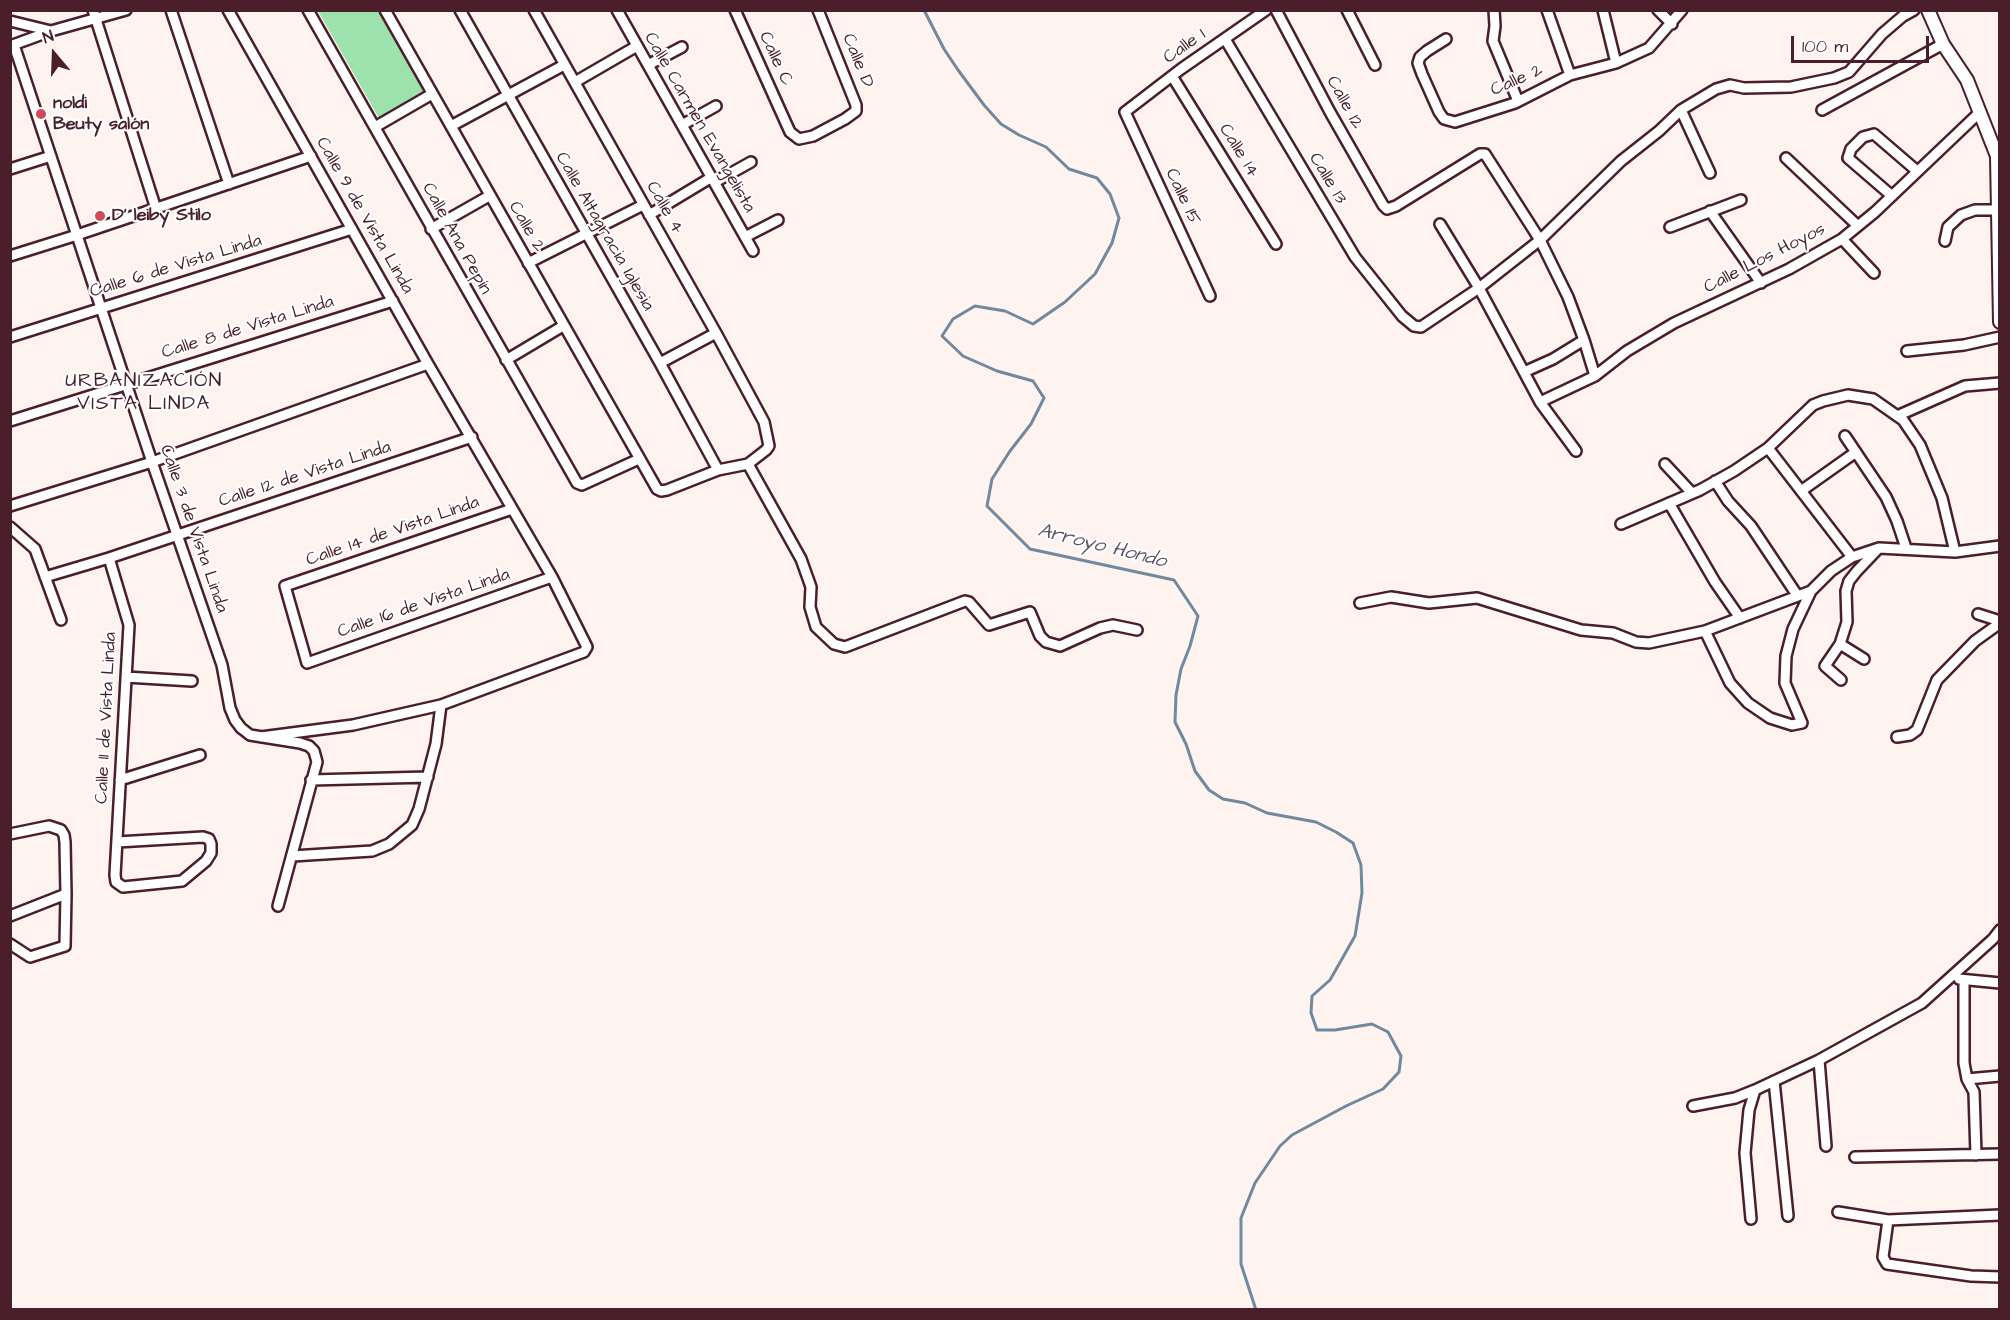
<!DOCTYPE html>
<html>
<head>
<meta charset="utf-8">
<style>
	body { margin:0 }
	#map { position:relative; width:2010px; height:1320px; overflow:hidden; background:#fef3ee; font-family:"Architects Daughter",sans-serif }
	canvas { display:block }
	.frame { position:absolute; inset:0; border:12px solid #4a1f2b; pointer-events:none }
	.north { position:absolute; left:24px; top:24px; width:60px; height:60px; -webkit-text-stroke:4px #fff; paint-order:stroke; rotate:341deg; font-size:16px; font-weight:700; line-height:24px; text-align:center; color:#4a1f2b }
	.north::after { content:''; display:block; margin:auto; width:21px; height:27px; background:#4a1f2b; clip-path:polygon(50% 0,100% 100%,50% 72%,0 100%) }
	.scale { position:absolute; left:1791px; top:36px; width:138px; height:27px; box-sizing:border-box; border:3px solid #4a1f2b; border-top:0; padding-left:8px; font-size:18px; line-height:21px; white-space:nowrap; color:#4a1f2b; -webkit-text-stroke:4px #fff; paint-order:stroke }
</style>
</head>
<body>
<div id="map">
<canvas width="2010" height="1320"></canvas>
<div class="frame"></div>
<div class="north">N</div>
<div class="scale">100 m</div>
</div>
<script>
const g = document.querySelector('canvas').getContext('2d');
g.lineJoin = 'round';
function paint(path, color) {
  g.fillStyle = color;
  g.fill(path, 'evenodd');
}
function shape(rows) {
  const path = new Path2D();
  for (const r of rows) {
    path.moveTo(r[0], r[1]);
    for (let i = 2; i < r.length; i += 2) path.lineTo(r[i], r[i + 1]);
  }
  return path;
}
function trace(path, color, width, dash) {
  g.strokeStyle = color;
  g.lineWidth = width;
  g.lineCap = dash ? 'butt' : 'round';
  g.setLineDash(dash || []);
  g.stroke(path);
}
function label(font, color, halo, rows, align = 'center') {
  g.font = font + ' "Architects Daughter",sans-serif';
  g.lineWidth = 4.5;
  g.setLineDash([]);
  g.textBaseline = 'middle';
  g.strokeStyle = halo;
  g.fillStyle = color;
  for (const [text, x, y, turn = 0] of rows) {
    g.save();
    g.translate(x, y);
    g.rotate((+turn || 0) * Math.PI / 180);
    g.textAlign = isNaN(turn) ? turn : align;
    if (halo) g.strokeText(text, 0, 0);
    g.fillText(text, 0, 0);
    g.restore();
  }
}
paint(shape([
	[318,11,379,11,426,93,379,118]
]), '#9de1ad');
trace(shape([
	[924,10,944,49,958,70,984,105,1001,124,1019,135,1046,147,1069,169,1097,178,1110,194,1119,218,1112,243,1095,274,1065,302,1033,324,1005,311,975,306,953,319,942,336,963,356,997,371,1033,381,1044,398,1031,424,1010,451,992,479,987,506,1030,549,1174,580,1198,616,1190,646,1181,669,1176,695,1175,722,1186,744,1195,771,1209,790,1223,799,1245,803,1267,813,1316,822,1336,832,1353,843,1361,865,1362,893,1355,936,1330,980,1312,996,1311,1013,1317,1030,1335,1030,1372,1024,1388,1032,1401,1056,1399,1072,1383,1089,1346,1106,1292,1135,1280,1146,1255,1183,1241,1218,1241,1264,1256,1310]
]), '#70899f', 3);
const minor = shape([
	[93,10,156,209],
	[171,10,229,184],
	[228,10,428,364,552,577,587,647,584,652,441,705,353,725,261,737],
	[308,10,577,483,582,485,639,459],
	[385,10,657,489,661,491,667,490,718,470,748,464,766,450,769,446,764,422,716,333,534,10],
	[460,10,660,363,718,470],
	[617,10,753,251],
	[735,10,790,132,799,139,813,136,845,119,856,111,856,105,818,10],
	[1276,10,1330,112,1383,205,1387,209,1396,206,1480,154,1485,154,1540,240,1568,297,1584,340,1553,359,1524,372],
	[1347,10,1375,65],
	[1494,10,1495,26,1493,41,1518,101],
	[1547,10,1570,75],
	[1603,10,1616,63],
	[1658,10,1672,24],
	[10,21,51,31],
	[1225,39,1355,257,1402,316,1414,326,1421,327,1479,288,1540,240,1621,161,1659,131,1681,110,1716,89,1730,85,1744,88,1791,87,1834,78,1849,72,1882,34,1903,16,1914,10],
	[1446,39,1427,51,1420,57,1418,63,1422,74,1439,112,1444,119,1455,122,1515,103,1570,75,1616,63,1649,48,1682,10],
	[14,45,152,462,222,665,230,708,235,720,241,728,250,735,300,743,309,746,314,751,317,762,278,906],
	[10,46,51,31,126,10],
	[648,65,682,47],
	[1172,76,1276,244],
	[575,82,637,46],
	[1681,110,1710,173],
	[1822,110,1943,44],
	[682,125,716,106],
	[451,126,564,65],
	[375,127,432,94],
	[1786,158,1858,226],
	[10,169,51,156],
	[715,182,751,162],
	[1892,196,1848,158,1851,149,1863,137,1874,134,1917,171],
	[1710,211,1761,283],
	[649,215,712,177],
	[1440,224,1479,288,1540,402,1576,451],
	[1670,227,1741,200],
	[431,229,489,196],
	[745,237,778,220],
	[1842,239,1874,273],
	[1945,241,1948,227,1961,215,1975,210,1997,210],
	[10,256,77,235,311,156],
	[528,263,643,205],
	[1210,296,1125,112,1181,69,1266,10],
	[10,337,352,229],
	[1584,340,1595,376],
	[1907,351,1964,345,2000,337],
	[506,360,563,326],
	[660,363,716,333],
	[1540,402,1595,376,1627,351,1674,323,1789,269,1842,239,1875,212,1980,112],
	[1897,416,1965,386,2000,383],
	[10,421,393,301],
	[1845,436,1886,497,1897,521,1906,548],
	[1768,448,1813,405,1823,401,1848,395,1873,399,1903,420,1920,445,1942,498,1955,552],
	[748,464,801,559,811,587,810,607,816,627,834,644,845,647,965,601,969,602,989,625,1030,612,1040,636,1046,642,1060,646,1100,628,1113,625,1137,630],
	[1665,464,1692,493],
	[1715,481,1728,501,1751,526,1797,595],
	[1801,491,1856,452],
	[1669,503,1715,582,1740,618],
	[10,506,152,462,428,364],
	[512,509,285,586,307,663,552,577],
	[1621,524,1700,490,1734,471,1768,448,1852,557],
	[10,527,35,549,61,620],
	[109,558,129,625,115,875,116,882,123,887,182,881,206,861,211,853,211,844,209,839,203,837,117,842],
	[45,577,109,558,472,437],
	[1360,603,1391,597,1429,603,1477,598,1581,630,1613,633,1636,642,1649,643,1705,631,1811,591],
	[1978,614,2000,621],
	[1705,631,1730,683,1748,703,1770,718,1792,725,1802,723,1785,683,1786,656,1793,629,1811,591,1831,571,1852,557,1879,548,1955,552,2000,546],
	[1840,644,1864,659],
	[126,677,192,681],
	[1841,680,1825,666,1840,644,1847,622,1846,591,1849,581,1857,571,1877,550],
	[1897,737,1910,735,1917,730,1937,680,1975,641,2000,623],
	[120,780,200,755],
	[311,780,428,777],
	[10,834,49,826,61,830,64,835,65,842,66,894,65,946,30,957,10,944],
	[292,856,372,851,389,844,412,825,419,809,436,744,441,705],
	[10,916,66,894],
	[1959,979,2000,983],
	[1964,980,1964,1063,1967,1079,1974,1092,1976,1155],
	[1819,1060,1826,1146],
	[1967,1079,2000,1076],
	[1774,1081,1788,1216],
	[1693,1106,1735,1098,1755,1090,1819,1060,1922,1003,1993,939,2000,930],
	[1855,1157,2000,1154],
	[1838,1212,1888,1220,2000,1215],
	[1751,1219,1745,1153,1749,1110,1755,1090],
	[1888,1220,1883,1257,1887,1264,1971,1276,2000,1277]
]);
const tertiary = shape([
	[1928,10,1943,44,1967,80,1997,156,2000,322]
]);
trace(minor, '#4a1f2b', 14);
trace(tertiary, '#4a1f2b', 16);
trace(minor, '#fff', 9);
trace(tertiary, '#fff', 12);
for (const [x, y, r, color] of [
	[41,114,6,"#d1495b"],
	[100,216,6,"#d1495b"]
]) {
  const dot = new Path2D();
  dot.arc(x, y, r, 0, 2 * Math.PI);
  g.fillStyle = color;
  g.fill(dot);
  trace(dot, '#fff', 2);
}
label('18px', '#4a1f2b', '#fff', [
	["Calle 1",1185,47,-35],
	["Calle C",775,59,65],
	["Calle D",857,61,68],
	["Calle 2",1517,81,-24],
	["Calle 12",1344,103,61],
	["Calle Carmen Evangelista",699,123,60],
	["Calle 14",1238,151,58],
	["Calle 13",1327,179,59],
	["Calle 15",1182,197,65],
	["Calle 4",664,208,60],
	["Calle 9 de Vista Linda",364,216,60],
	["Calle 2",526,227,60],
	["Calle Altagracia Iglesia",604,232,60],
	["Calle Ana Pepín",456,239,61],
	["Calle Los Hoyos",1765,259,-27],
	["Calle 6 de Vista Linda",176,267,-17],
	["Calle 8 de Vista Linda",248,328,-17],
	["Calle 12 de Vista Linda",305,475,-18],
	["Calle 3 de Vista Linda",193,529,71],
	["Calle 14 de Vista Linda",393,532,-19],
	["Calle 16 de Vista Linda",424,604,-19],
	["Calle 11 de Vista Linda",107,718,-87]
]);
label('bold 18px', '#4a1f2b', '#fff', [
	["noldi",53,104],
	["Beuty salón",53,125],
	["D’ leiby Stilo",112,216]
], 'left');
g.letterSpacing = '1.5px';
label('20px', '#4a1f2b', '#fff', [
	["URBANIZACIÓN",144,382],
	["VISTA LINDA",144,405]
]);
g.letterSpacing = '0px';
label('italic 20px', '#5d5465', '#fff', [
	["Arroyo Hondo",1102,547,14]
]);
</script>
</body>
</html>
